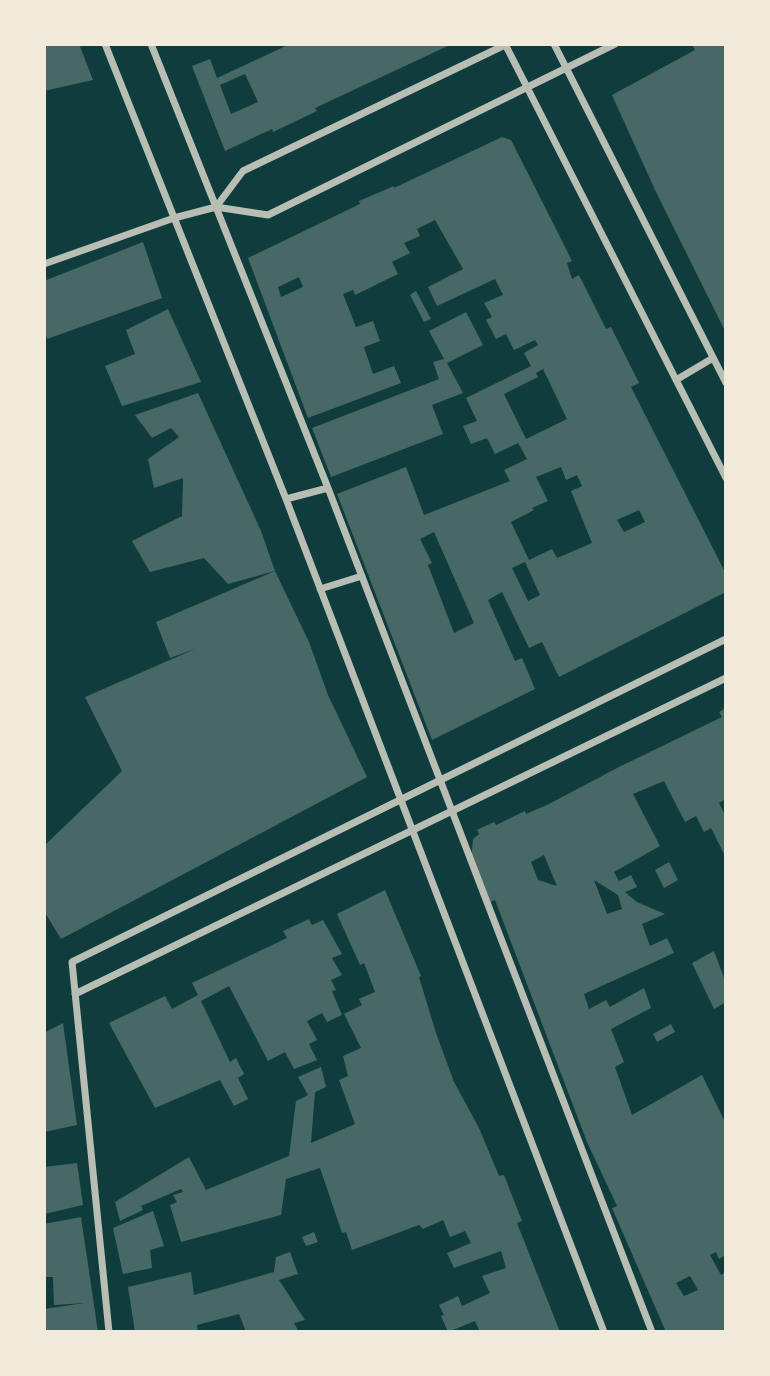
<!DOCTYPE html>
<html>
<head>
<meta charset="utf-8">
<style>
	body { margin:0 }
	#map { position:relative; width:770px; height:1376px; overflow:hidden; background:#0f3d3e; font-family:"Varela Round",sans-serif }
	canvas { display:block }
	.frame { position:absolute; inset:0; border:46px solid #f1e9da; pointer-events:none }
</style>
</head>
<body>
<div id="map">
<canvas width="770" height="1376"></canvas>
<div class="frame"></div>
</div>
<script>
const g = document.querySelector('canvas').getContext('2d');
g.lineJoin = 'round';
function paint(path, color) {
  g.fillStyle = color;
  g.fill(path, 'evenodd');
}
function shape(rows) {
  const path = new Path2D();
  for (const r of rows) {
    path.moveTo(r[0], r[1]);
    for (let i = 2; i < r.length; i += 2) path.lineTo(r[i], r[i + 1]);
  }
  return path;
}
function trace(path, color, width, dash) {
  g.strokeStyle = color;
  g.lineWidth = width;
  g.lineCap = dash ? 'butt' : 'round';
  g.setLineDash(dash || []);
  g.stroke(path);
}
paint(shape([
	[44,44,79,44,93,80,44,91],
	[290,44,452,44,315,108,317,111,273,132,272,129,225,151,192,66,210,59,217,78],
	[245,74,258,102,231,114,220,85],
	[698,44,726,44,726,333,655,190,612,95,695,50,693,46],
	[502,137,511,140,554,225,572,261,567,263,572,279,579,275,606,329,611,327,639,383,631,387,726,574,726,592,559,677,542,642,529,648,502,592,488,600,515,661,522,658,535,689,432,740,337,494,406,467,424,515,510,481,504,470,527,459,518,443,495,454,487,438,471,444,463,426,477,421,466,398,531,366,524,353,538,345,535,340,514,350,506,334,496,339,486,320,492,317,484,303,503,295,495,279,437,306,428,287,463,269,435,220,417,229,420,236,404,243,410,253,392,262,398,274,355,295,353,290,343,294,356,327,373,321,380,341,364,347,373,374,394,366,401,383,308,418,248,258,360,204,359,201,394,186,394,188],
	[299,277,303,287,281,297,278,287],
	[543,369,567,419,526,439,504,394,538,377,536,373],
	[561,467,566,480,577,475,582,486,571,491,592,543,557,558,552,549,529,560,511,522,534,510,532,508,548,501,536,477],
	[639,510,645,522,624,532,617,520],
	[434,532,474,623,454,633,428,565,432,563,420,539],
	[525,562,540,595,528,601,512,568],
	[143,242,162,298,47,339,44,328,44,281],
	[416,291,431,319,424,322,410,295],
	[168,309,201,382,122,406,105,366,135,354,126,330],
	[466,312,483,345,447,363,463,393,432,405,443,434,331,477,312,428,439,379,433,362,444,359,429,331],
	[198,393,261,531,275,571,228,584,204,558,150,572,132,541,182,516,183,478,154,488,148,459,179,437,171,428,152,438,135,415],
	[275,571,309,642,328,695,367,777,61,939,44,911,44,846,122,771,85,697,195,649,170,658,156,622],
	[726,708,726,799,719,803,726,817,726,858,711,828,704,832,696,816,685,822,664,781,633,794,660,846,614,872,619,881,631,875,637,887,625,892,637,902,665,914,642,924,650,946,667,938,674,953,584,994,589,1009,606,1000,610,1007,644,988,651,1008,611,1029,624,1062,615,1067,632,1115,702,1075,726,1124,726,1255,719,1259,716,1252,710,1255,721,1275,726,1272,726,1332,666,1332,612,1208,617,1206,587,1142,495,900,488,903,467,853,472,852,473,839,479,834,477,830,494,822,496,825,525,811,526,814,549,804,619,767,722,717,719,712],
	[544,855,557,886,538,880,531,862],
	[594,880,618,895,622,909,607,914],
	[690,1276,698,1290,684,1296,676,1283],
	[669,862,678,880,664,888,655,870],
	[385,890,421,976,419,977,436,1033,454,1082,479,1128,499,1176,504,1175,522,1221,517,1223,560,1332,480,1332,475,1321,448,1332,441,1316,444,1315,439,1305,458,1296,462,1306,490,1293,482,1276,506,1268,501,1251,454,1268,447,1253,471,1243,465,1231,450,1237,443,1220,423,1229,419,1225,352,1250,346,1232,342,1233,320,1168,286,1179,281,1215,181,1242,170,1205,177,1202,173,1195,183,1192,181,1189,141,1206,143,1210,120,1221,115,1202,189,1157,206,1190,289,1156,296,1101,308,1095,298,1077,321,1067,326,1087,315,1092,311,1143,355,1124,339,1080,348,1076,343,1056,361,1048,344,1014,362,1005,359,999,375,992,364,963,360,965,337,914],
	[309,919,312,925,323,920,342,954,332,958,342,975,331,980,336,990,332,991,342,1015,327,1022,322,1013,307,1021,317,1040,309,1044,317,1060,294,1069,285,1052,268,1061,229,986,201,1001,230,1062,236,1058,244,1074,238,1078,248,1099,234,1106,220,1080,155,1108,109,1023,165,996,172,1009,198,995,192,983,287,938,283,931],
	[714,951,726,983,726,1002,714,1009,692,963],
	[63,1023,77,1125,44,1132,44,1033],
	[671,1024,675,1032,657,1042,653,1034],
	[77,1163,83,1205,44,1214,44,1167],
	[153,1211,164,1246,150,1250,152,1268,123,1274,113,1228],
	[81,1217,98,1332,45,1332,44,1309,84,1303,54,1305,53,1277,44,1277,46,1249,44,1249,44,1224],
	[314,1232,318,1242,306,1246,302,1237],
	[290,1252,298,1274,279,1280,305,1320,294,1323,299,1332,246,1332,239,1314,197,1325,198,1332,135,1332,128,1287,191,1272,194,1295,274,1272,276,1257]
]), '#486865');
trace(shape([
	[105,44,286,499,604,1332],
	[151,44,328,488,652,1332],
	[505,44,726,478],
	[554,44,726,383],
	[216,207,243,171,507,44],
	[44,264,174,218,216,207,268,215,615,44],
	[676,380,713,358],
	[286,499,328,488],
	[320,589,362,576],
	[75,994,726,678],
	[109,1332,72,962,726,639]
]), '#b8beb3', 7);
</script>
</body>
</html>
